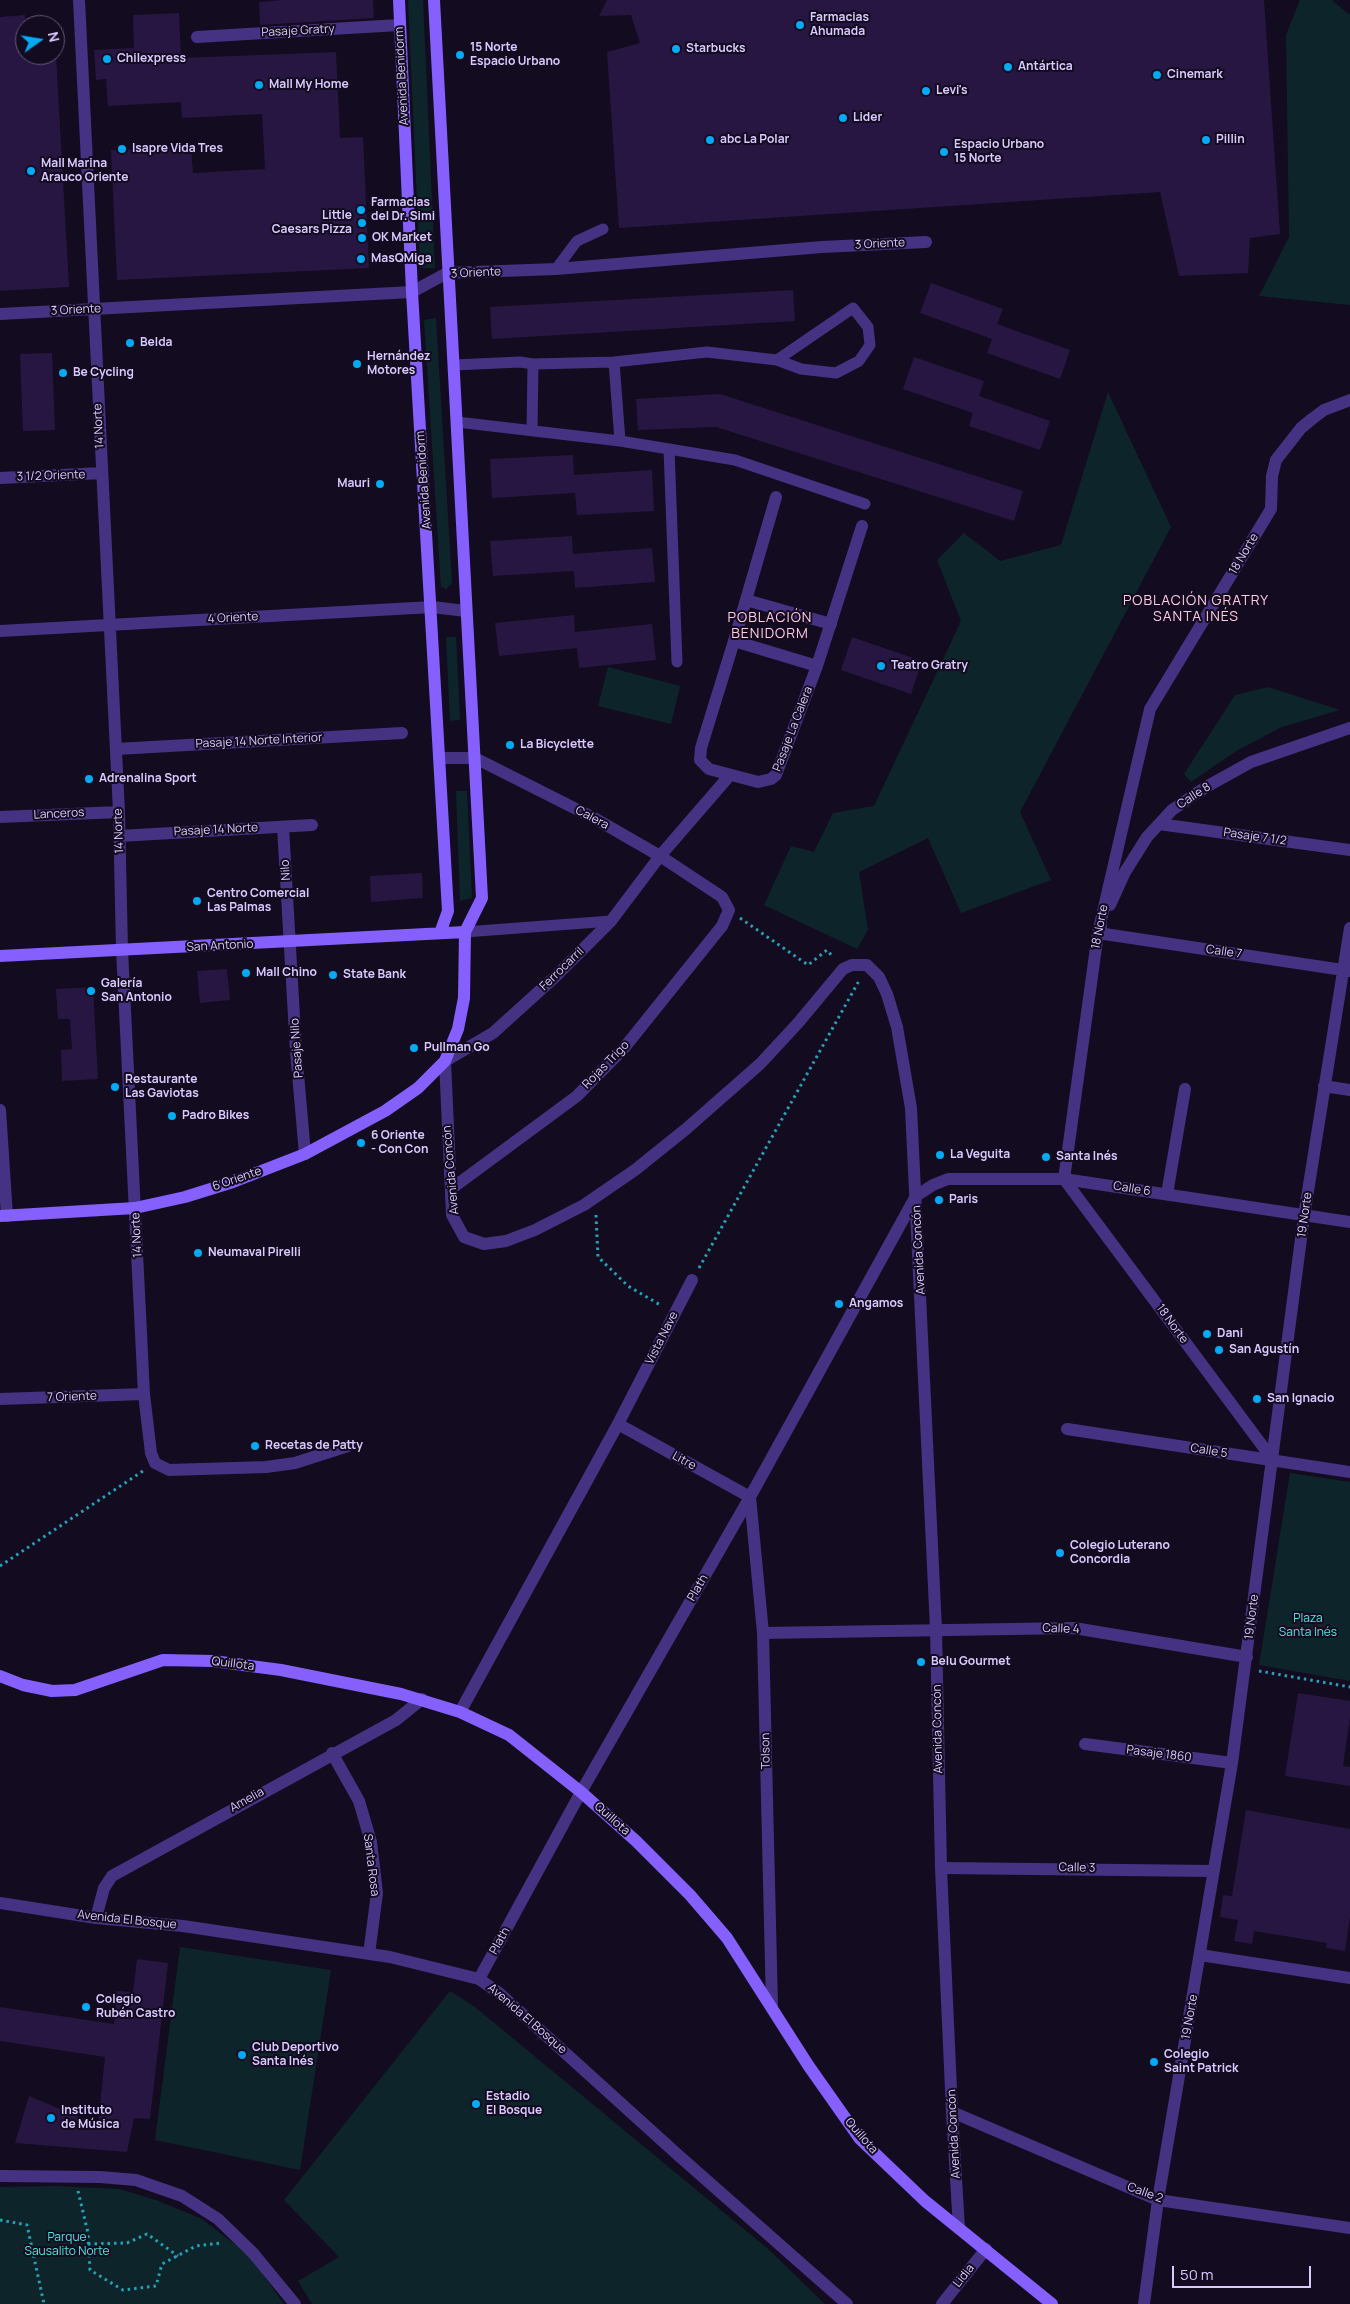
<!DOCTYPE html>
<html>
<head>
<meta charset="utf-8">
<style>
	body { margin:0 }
	#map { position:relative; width:1350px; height:2304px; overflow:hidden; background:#130b1f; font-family:Manrope,sans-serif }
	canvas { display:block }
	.north { position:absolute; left:15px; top:15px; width:50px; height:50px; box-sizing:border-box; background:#130b1f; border:1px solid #635779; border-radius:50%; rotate:77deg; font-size:14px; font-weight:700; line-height:20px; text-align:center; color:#dac9ff }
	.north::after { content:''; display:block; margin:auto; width:18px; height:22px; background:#00aaf4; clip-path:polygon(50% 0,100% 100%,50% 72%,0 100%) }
	.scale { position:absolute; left:1172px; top:2266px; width:139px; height:22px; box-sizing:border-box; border:2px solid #dac9ff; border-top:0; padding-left:6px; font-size:15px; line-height:18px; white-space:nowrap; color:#dac9ff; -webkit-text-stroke:4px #130b1f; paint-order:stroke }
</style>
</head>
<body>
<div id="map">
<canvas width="1350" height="2304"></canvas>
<div class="north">N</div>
<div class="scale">50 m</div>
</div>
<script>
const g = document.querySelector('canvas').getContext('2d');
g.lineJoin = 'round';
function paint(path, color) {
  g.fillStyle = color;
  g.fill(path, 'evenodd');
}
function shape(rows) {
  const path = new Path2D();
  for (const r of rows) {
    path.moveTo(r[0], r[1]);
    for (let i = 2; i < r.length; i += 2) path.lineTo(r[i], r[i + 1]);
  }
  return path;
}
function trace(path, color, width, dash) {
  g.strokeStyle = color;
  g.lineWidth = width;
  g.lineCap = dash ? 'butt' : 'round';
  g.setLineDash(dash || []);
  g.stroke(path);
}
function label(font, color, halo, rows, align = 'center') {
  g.font = font + ' Manrope,sans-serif';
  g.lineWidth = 4;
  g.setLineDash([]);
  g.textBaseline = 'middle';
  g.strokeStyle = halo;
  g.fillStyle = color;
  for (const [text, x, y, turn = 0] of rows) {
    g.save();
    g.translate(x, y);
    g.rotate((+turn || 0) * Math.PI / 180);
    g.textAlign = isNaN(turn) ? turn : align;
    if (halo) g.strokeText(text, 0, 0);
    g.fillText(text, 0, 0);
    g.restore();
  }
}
paint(shape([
	[408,0,423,0,435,268,420,268],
	[1300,0,1332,0,1347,13,1350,14,1350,305,1259,296,1289,237,1286,35],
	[436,318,452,583,446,589,441,587,424,320],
	[1108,392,1171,527,1020,812,1051,880,961,913,928,838,859,872,868,930,857,949,764,905,791,846,814,852,833,813,874,806,961,621,937,560,964,533,1000,561,1061,545],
	[446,637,456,637,460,720,450,721],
	[608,667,680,686,671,724,598,706],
	[1268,687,1340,710,1282,727,1236,751,1191,782,1184,774,1235,695],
	[456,791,467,791,472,898,460,901],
	[1290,1473,1350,1482,1350,1681,1259,1665],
	[180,1947,331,1970,300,2170,155,2140],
	[450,1991,475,2007,768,2249,825,2304,312,2304,298,2281,339,2257,284,2200],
	[56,2186,119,2189,156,2200,202,2219,250,2256,284,2304,0,2304,0,2187]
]), '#0d252a');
paint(shape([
	[284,0,373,0,374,18,260,25,259,2],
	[607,0,1264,0,1280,234,1250,238,1248,273,1179,276,1160,192,619,228,607,52,640,43,631,15,599,16],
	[179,13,181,58,336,52,340,138,363,137,369,268,117,280,111,150,191,147,193,173,265,169,262,114,182,118,181,102,108,106,106,79,96,80,94,50,134,48,133,15],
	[25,15,25,55,56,55,69,287,0,291,0,17],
	[931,283,1003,309,997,324,1070,350,1060,379,987,353,992,339,920,313],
	[793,290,795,321,492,339,490,307],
	[52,353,55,430,23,431,20,354],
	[914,357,984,381,979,396,1050,421,1040,450,969,426,973,413,903,389],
	[720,394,1023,491,1014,521,716,427,638,430,636,399],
	[573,455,574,475,652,470,654,511,577,515,575,493,492,498,490,459],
	[572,536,573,554,652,548,655,582,575,588,574,571,493,576,490,541],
	[574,615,575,632,652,624,656,660,579,668,577,648,499,656,495,623],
	[852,637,922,661,911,694,841,670],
	[422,873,423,898,371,902,370,876],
	[227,969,230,1000,200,1003,197,971],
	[93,987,98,1079,62,1081,61,1050,72,1049,70,1019,58,1019,56,989],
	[1298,1693,1350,1701,1350,1717,1343,1766,1350,1767,1350,1786,1285,1776],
	[1246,1810,1350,1829,1350,1916,1345,1951,1326,1948,1327,1943,1254,1931,1252,1944,1234,1941,1238,1920,1220,1917,1223,1895,1232,1896],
	[137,1959,168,1963,150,2119,134,2118,127,2152,15,2143,29,2096,98,2125,105,2057,0,2041,0,2007,114,2024,117,1991,133,1992]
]), '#271642');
trace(shape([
	[740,918,808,965,827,950,833,957],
	[596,1215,598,1257,628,1286,662,1306],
	[699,1268,860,979],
	[0,1566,143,1471],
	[1259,1671,1350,1687],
	[78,2191,88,2233,90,2270,123,2290,156,2286,162,2264,196,2246,221,2243],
	[0,2220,27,2225,44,2304],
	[88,2244,127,2243,147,2234,178,2256]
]), '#25a2b7', 3, [2.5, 4]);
trace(shape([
	[556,269,577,241,603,229],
	[614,362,620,441],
	[454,365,520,362,533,364,614,362,707,352,777,360,801,369,836,373,859,361,870,345,868,327,853,308,777,360],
	[457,422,620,441,669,449,677,662],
	[532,431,533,364],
	[669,449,735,460,865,504],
	[465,932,611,921]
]), '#463282', 11);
trace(shape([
	[79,0,119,812,122,950,144,1394,151,1453,155,1463,169,1470,266,1467,295,1463,348,1446],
	[197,37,399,25],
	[0,314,412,292,447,273,556,269,822,247,926,242],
	[0,478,102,473],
	[776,497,734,641,701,748,700,760,709,769,758,782,771,779,776,775,817,666,862,526],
	[746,600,831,624],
	[0,631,432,607,466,611],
	[734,641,817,666],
	[116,749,402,733],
	[439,758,475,758,594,818,660,856,722,897,729,910,722,926,624,1048,577,1096,451,1189],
	[0,817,119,812],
	[1159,824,1350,850],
	[283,827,296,1051,305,1154],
	[119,836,312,825],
	[1110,905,1125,872,1147,837,1172,810,1206,787,1251,762,1350,728],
	[1101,926,1098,933,1350,971],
	[445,1061,493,1033,556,976,611,921,660,856,730,775],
	[1324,1086,1350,1090],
	[0,1110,7,1216],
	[1167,1194,1185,1089],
	[0,1399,144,1394],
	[618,1424,750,1497,763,1633,772,2006],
	[1067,1429,1350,1472],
	[1273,1460,1064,1179,1098,933,1150,709,1271,509,1272,476,1276,460,1301,428,1312,419,1324,410,1350,400],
	[763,1633,1074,1628,1247,1657],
	[460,1712,618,1424,692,1280],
	[1085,1744,1232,1763],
	[332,1753,359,1801,371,1842,377,1893,369,1954],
	[941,1868,1213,1871],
	[0,1903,96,1918,183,1926,390,1957,479,1979,499,1993,678,2155,847,2304],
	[96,1918,104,1888,112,1876,396,1720,422,1699],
	[1200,1955,1350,1978],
	[479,1979,581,1792,750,1497,916,1196,933,1185,948,1179,1064,1179,1350,1222],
	[952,2112,1158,2200,1350,2228],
	[0,2176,100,2177,136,2180,182,2196,218,2219,253,2253,295,2304],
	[942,2304,986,2249],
	[1144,2304,1158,2200,1232,1763,1304,1216,1350,928]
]), '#463282', 12);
trace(shape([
	[445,1061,452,1215,464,1237,484,1244,506,1241,535,1230,584,1205,635,1170,686,1129,760,1064,798,1023,843,969,852,965,867,965,879,977,887,994,897,1027,911,1108,936,1629,941,1868,952,2112,959,2228]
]), '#463282', 12);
trace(shape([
	[399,0,412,292,448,911,440,933],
	[434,0,482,898,465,932],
	[0,956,465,932,464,998,458,1029,445,1061,418,1088,385,1111,305,1154,233,1182,185,1197,135,1208,0,1216],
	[0,1676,23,1685,52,1691,75,1690,163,1660,213,1661,281,1670,401,1694,460,1712,509,1735,581,1792,636,1841,690,1895,727,1938,808,2065,860,2139,925,2201,1052,2304]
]), '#8560ff', 12);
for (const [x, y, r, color] of [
	[800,25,5,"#00aaf4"],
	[676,49,5,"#00aaf4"],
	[460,55,5,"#00aaf4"],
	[107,59,5,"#00aaf4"],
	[1008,67,5,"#00aaf4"],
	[1157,75,5,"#00aaf4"],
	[259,85,5,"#00aaf4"],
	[926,91,5,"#00aaf4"],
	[843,118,5,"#00aaf4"],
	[710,140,5,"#00aaf4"],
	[1206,140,5,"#00aaf4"],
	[122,149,5,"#00aaf4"],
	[944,152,5,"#00aaf4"],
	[31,171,5,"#00aaf4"],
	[361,210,5,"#00aaf4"],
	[362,223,5,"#00aaf4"],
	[362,238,5,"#00aaf4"],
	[361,259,5,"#00aaf4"],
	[130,343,5,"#00aaf4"],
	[357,364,5,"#00aaf4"],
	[63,373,5,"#00aaf4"],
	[380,484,5,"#00aaf4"],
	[881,666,5,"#00aaf4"],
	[510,745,5,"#00aaf4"],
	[89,779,5,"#00aaf4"],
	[197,901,5,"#00aaf4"],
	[246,973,5,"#00aaf4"],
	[333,975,5,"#00aaf4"],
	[91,991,5,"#00aaf4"],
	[414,1048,5,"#00aaf4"],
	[115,1087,5,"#00aaf4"],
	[172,1116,5,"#00aaf4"],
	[361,1143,5,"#00aaf4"],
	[940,1155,5,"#00aaf4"],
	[1046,1157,5,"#00aaf4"],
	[939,1200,5,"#00aaf4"],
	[198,1253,5,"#00aaf4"],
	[839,1304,5,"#00aaf4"],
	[1207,1334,5,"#00aaf4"],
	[1219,1350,5,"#00aaf4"],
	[1257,1399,5,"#00aaf4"],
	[255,1446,5,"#00aaf4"],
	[1060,1553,5,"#00aaf4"],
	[921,1662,5,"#00aaf4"],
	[86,2007,5,"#00aaf4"],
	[242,2055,5,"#00aaf4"],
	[1154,2062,5,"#00aaf4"],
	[476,2104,5,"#00aaf4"],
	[51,2118,5,"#00aaf4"]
]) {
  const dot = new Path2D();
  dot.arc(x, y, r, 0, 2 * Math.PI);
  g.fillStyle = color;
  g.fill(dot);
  trace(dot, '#130b1f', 2);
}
label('bold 12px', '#dac9ff', '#130b1f', [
	["Farmacias",810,18],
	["Ahumada",810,32],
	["15 Norte",470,48],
	["Espacio Urbano",470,62],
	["Starbucks",686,49],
	["Chilexpress",117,59],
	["Antártica",1018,67],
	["Cinemark",1167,75],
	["Mall My Home",269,85],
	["Levi's",936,91],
	["Lider",853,118],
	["abc La Polar",720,140],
	["Pillin",1216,140],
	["Espacio Urbano",954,145],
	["15 Norte",954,159],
	["Isapre Vida Tres",132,149],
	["Mall Marina",41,164],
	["Arauco Oriente",41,178],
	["Farmacias",371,203],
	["del Dr. Simi",371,217],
	["Little",352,216,"right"],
	["Caesars Pizza",352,230,"right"],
	["OK Market",372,238],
	["MasQMiga",371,259],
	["Belda",140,343],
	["Hernández",367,357],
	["Motores",367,371],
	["Be Cycling",73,373],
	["Mauri",370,484,"right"],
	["Teatro Gratry",891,666],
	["La Bicyclette",520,745],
	["Adrenalina Sport",99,779],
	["Centro Comercial",207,894],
	["Las Palmas",207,908],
	["Mall Chino",256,973],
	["State Bank",343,975],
	["Galería",101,984],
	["San Antonio",101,998],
	["Pullman Go",424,1048],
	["Restaurante",125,1080],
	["Las Gaviotas",125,1094],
	["Padro Bikes",182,1116],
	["6 Oriente",371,1136],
	["- Con Con",371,1150],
	["La Veguita",950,1155],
	["Santa Inés",1056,1157],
	["Paris",949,1200],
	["Neumaval Pirelli",208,1253],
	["Angamos",849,1304],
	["Dani",1217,1334],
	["San Agustín",1229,1350],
	["San Ignacio",1267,1399],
	["Recetas de Patty",265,1446],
	["Colegio Luterano",1070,1546],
	["Concordia",1070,1560],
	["Belu Gourmet",931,1662],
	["Colegio",96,2000],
	["Rubén Castro",96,2014],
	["Club Deportivo",252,2048],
	["Santa Inés",252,2062],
	["Colegio",1164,2055],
	["Saint Patrick",1164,2069],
	["Estadio",486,2097],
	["El Bosque",486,2111],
	["Instituto",61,2111],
	["de Música",61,2125]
], 'left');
label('12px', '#dac9ff', '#130b1f', [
	["Pasaje Gratry",298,31,-3],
	["Avenida Benidorm",402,76,-93],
	["3 Oriente",880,244,-3],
	["3 Oriente",476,273,-3],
	["3 Oriente",76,310,-3],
	["14 Norte",99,426,-93],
	["3 1/2 Oriente",51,476,-2],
	["Avenida Benidorm",424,480,-94],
	["18 Norte",1244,554,-59],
	["4 Oriente",233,618,-3],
	["Pasaje La Calera",793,729,-69],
	["Pasaje 14 Norte Interior",259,741,-3],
	["Calle 8",1194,796,-33],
	["Lanceros",59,814,-3],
	["Calera",592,818,28],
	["Pasaje 14 Norte",216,830,-3],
	["14 Norte",119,831,-92],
	["Pasaje 7 1/2",1255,837,8],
	["Nilo",286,870,-94],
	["18 Norte",1100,927,-79],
	["San Antonio",220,946,-3],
	["Calle 7",1224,952,8],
	["Ferrocarril",562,969,-44],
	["Pasaje Nilo",297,1048,-94],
	["Rojas Trigo",606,1065,-46],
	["Avenida Concón",451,1170,-95],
	["6 Oriente",237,1179,-19],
	["Calle 6",1132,1189,9],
	["19 Norte",1305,1215,-82],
	["14 Norte",137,1235,-93],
	["Avenida Concón",919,1250,-93],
	["18 Norte",1172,1324,54],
	["Vista Nave",662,1338,-63],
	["7 Oriente",72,1397,-2],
	["Calle 5",1209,1451,9],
	["Litre",684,1461,29],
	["Plath",698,1588,-60],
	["19 Norte",1252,1617,-83],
	["Calle 4",1061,1629,2],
	["Quillota",233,1664,7],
	["Avenida Concón",938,1729,-91],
	["Tolson",766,1751,-91],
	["Pasaje 1860",1159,1754,7],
	["Amelia",247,1800,-29],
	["Quillota",612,1819,42],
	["Santa Rosa",371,1865,83],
	["Calle 3",1077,1868,1],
	["Avenida El Bosque",127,1920,6],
	["Plath",500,1941,-61],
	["19 Norte",1190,2017,-80],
	["Avenida El Bosque",527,2019,41],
	["Avenida Concón",954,2134,-93],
	["Quillota",861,2136,49],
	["Calle 2",1145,2193,20],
	["Lidia",964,2276,-52]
]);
label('12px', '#4ee7e0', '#130b1f', [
	["Plaza",1308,1619],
	["Santa Inés",1308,1633],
	["Parque",67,2238],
	["Sausalito Norte",67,2252]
]);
g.letterSpacing = '1px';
label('14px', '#ffcbe1', '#130b1f', [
	["POBLACIÓN GRATRY",1196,601],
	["SANTA INÉS",1196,617],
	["POBLACIÓN",770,618],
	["BENIDORM",770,634]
]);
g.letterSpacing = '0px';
</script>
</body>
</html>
